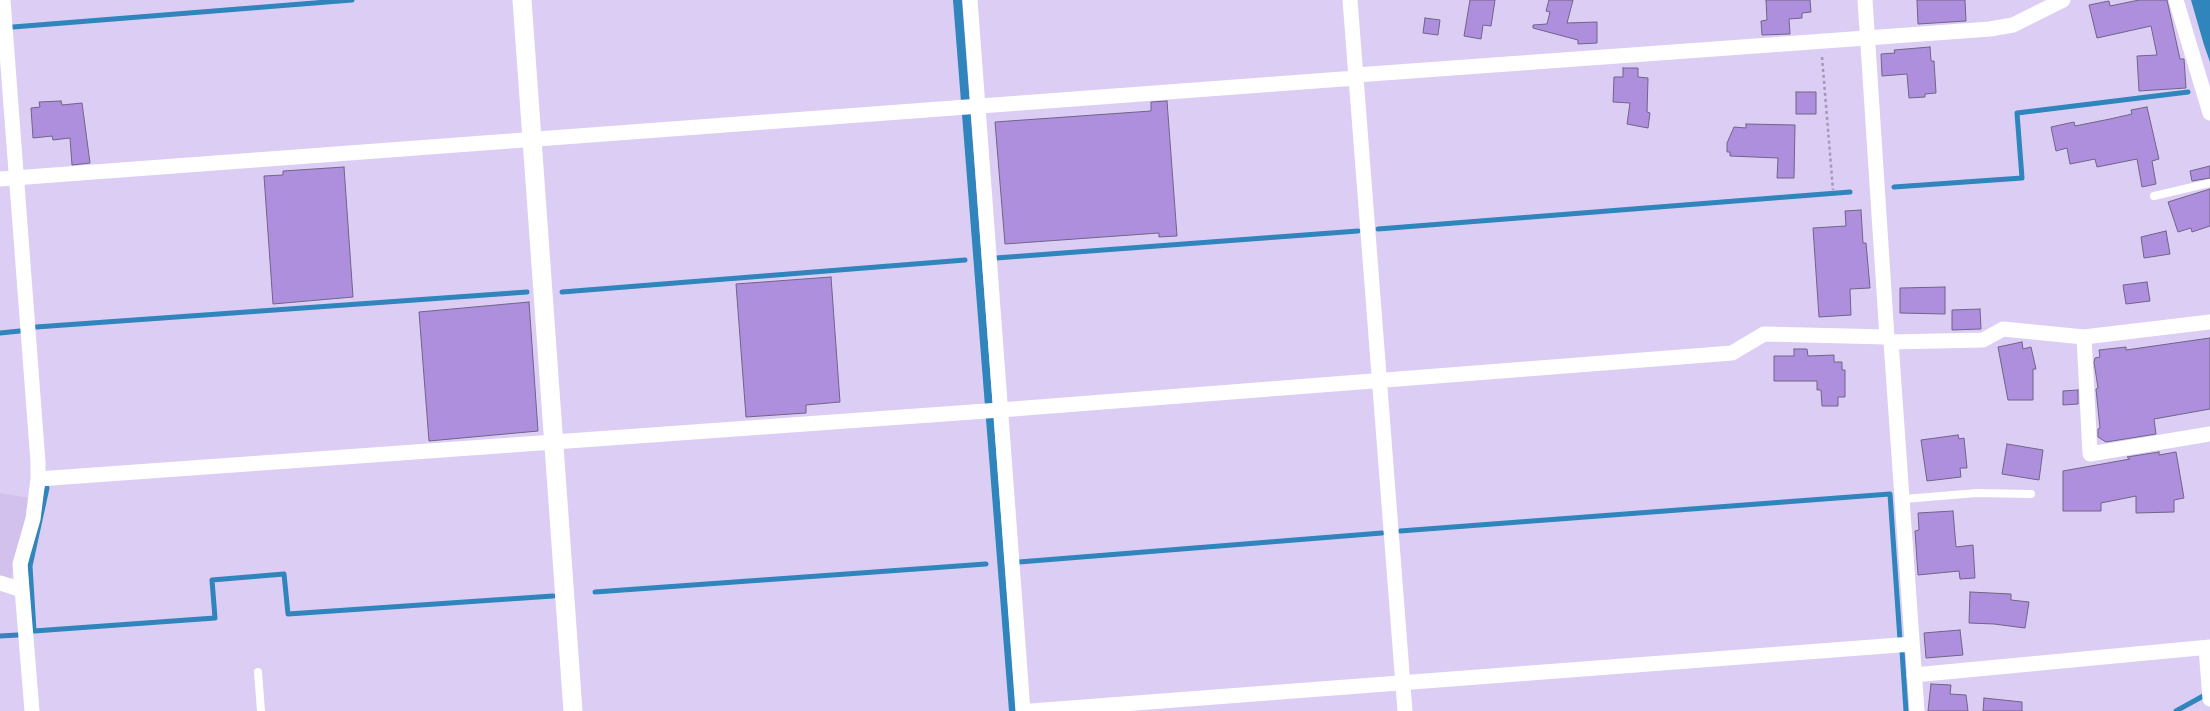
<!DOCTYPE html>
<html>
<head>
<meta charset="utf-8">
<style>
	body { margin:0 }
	canvas { display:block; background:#dbcdf3 }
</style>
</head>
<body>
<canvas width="2210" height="711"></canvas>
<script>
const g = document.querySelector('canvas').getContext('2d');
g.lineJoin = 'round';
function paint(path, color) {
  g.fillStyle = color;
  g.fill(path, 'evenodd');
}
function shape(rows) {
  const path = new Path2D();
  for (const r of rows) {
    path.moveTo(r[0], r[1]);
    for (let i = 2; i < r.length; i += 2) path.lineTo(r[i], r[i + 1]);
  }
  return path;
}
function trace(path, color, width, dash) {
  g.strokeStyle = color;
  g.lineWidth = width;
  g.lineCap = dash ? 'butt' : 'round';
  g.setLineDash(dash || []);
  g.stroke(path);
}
paint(shape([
	[0,493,30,498,11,578,3,581,0,580]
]), '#d2c1ed');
paint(shape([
	[953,0,962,0,1016,711,1009,711],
	[2191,0,2210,0,2210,62,2204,45]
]), '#3085bd');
trace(shape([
	[13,27,352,0],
	[1894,187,2022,178,2017,113,2188,92],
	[1378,229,1850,192],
	[996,258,1358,231],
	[562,292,965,260],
	[36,327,527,292],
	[0,333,20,331],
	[47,488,30,566,34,631,215,618,212,580,284,574,288,614,553,596],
	[1400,531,1890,494,1900,640],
	[1019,562,1382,533],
	[595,592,986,564],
	[0,636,18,635],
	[1902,651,1906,711],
	[2176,711,2205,695]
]), '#3085bd', 5);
const building = shape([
	[1470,0,1495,0,1491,26,1483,25,1481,39,1464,36,1470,0],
	[1549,0,1573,0,1567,23,1597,22,1597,43,1578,44,1578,40,1533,28,1533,25,1547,24,1550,12,1546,11,1549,0],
	[1766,0,1810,0,1811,12,1802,13,1802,18,1789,19,1790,34,1762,35,1761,21,1767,20,1766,0],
	[1917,0,1965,0,1966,21,1918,24,1917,0],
	[2139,0,2167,0,2180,59,2184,59,2186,88,2139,91,2137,56,2157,55,2151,26,2097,38,2089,5,2109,1,2110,6,2139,0],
	[1425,18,1440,20,1438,35,1423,33,1425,18],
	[1930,47,1931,61,1934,61,1936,93,1925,94,1925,97,1909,98,1907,74,1882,76,1881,54,1895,53,1894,50,1930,47],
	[1623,68,1638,68,1638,77,1648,78,1647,112,1650,113,1648,128,1627,124,1630,103,1613,102,1614,77,1623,77,1623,68],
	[1796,92,1816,92,1816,114,1796,114,1796,92],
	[61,101,62,105,82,103,90,163,72,165,70,138,53,140,52,136,33,138,31,108,40,107,39,102,61,101],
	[1167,101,1177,236,1159,237,1159,233,1005,244,995,122,1151,111,1151,102,1167,101],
	[2147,107,2159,159,2152,161,2156,184,2142,187,2137,159,2097,167,2095,159,2070,164,2067,148,2056,151,2051,127,2074,122,2075,126,2110,119,2132,114,2131,110,2147,107],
	[1746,124,1795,125,1794,178,1777,178,1778,158,1730,156,1730,152,1727,152,1727,143,1734,127,1746,128,1746,124],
	[2210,166,2210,178,2192,181,2190,171,2210,166],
	[344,167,353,297,273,304,264,176,283,175,283,171,344,167],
	[2210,189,2210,226,2192,232,2191,228,2178,232,2168,202,2210,189],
	[1861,210,1863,243,1866,243,1870,288,1850,289,1851,315,1819,317,1813,228,1846,226,1845,211,1861,210],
	[2166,231,2170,254,2144,258,2141,237,2166,231],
	[831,277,840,402,806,405,806,413,746,417,736,284,831,277],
	[2147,282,2150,301,2126,304,2123,285,2147,282],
	[1945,287,1945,314,1900,313,1900,288,1945,287],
	[529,302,538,431,429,441,419,312,529,302],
	[1980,309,1981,329,1952,330,1952,310,1980,309],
	[2210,338,2210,409,2154,419,2156,434,2106,442,2098,437,2098,429,2100,428,2096,389,2098,388,2094,362,2095,358,2100,357,2099,350,2126,347,2126,350,2210,338],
	[2022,342,2023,349,2031,347,2036,369,2033,369,2033,400,2008,400,1998,347,2022,342],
	[1794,349,1807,349,1808,356,1834,355,1834,362,1842,362,1842,370,1845,370,1845,397,1838,397,1838,406,1822,406,1821,390,1817,390,1817,381,1774,381,1774,356,1794,356,1794,349],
	[2078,390,2078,404,2063,405,2063,391,2078,390],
	[1958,435,1959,439,1964,438,1967,468,1960,468,1961,477,1927,481,1921,440,1958,435],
	[2007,444,2043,450,2039,480,2002,474,2007,444],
	[2159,452,2159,455,2176,452,2184,498,2174,500,2174,512,2136,513,2136,496,2101,503,2101,511,2063,511,2063,471,2130,459,2127,457,2159,452],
	[1953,511,1956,547,1973,545,1975,578,1960,579,1959,571,1918,575,1915,531,1919,530,1918,513,1953,511],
	[1970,592,2011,594,2011,600,2029,602,2025,628,1994,624,1969,623,1970,592],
	[1960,630,1963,655,1926,658,1924,633,1960,630],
	[1931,684,1951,685,1950,694,1966,695,1968,711,1928,711,1931,684],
	[1984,698,2022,702,2022,711,1983,711,1984,698]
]);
paint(building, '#ae8fde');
trace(building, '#706486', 1);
trace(shape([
	[1822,57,1833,190]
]), '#a398b6', 2.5, [3, 3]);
trace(shape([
	[2154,196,2210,183],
	[1904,499,1977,493,2031,494],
	[258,672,261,711]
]), '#fff', 8);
trace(shape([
	[3,0,38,462,38,479,33,519,20,564,32,711],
	[970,0,1023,711],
	[1350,0,1405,711],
	[1865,0,1887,337,1891,342,1917,711],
	[2176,0,2210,113],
	[1356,75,1990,29,2013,25,2063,0],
	[0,179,1356,78],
	[2084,337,2090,454,2210,434],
	[1891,342,1983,340,2003,329,2084,337,2210,322],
	[38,479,1000,410,1732,353,1764,334,1887,337],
	[0,583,22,590],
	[2206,648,2210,699],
	[1914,675,2210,647],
	[1031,711,1912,644]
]), '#fff', 15);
trace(shape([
	[522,0,573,711]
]), '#fff', 19);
</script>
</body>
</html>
